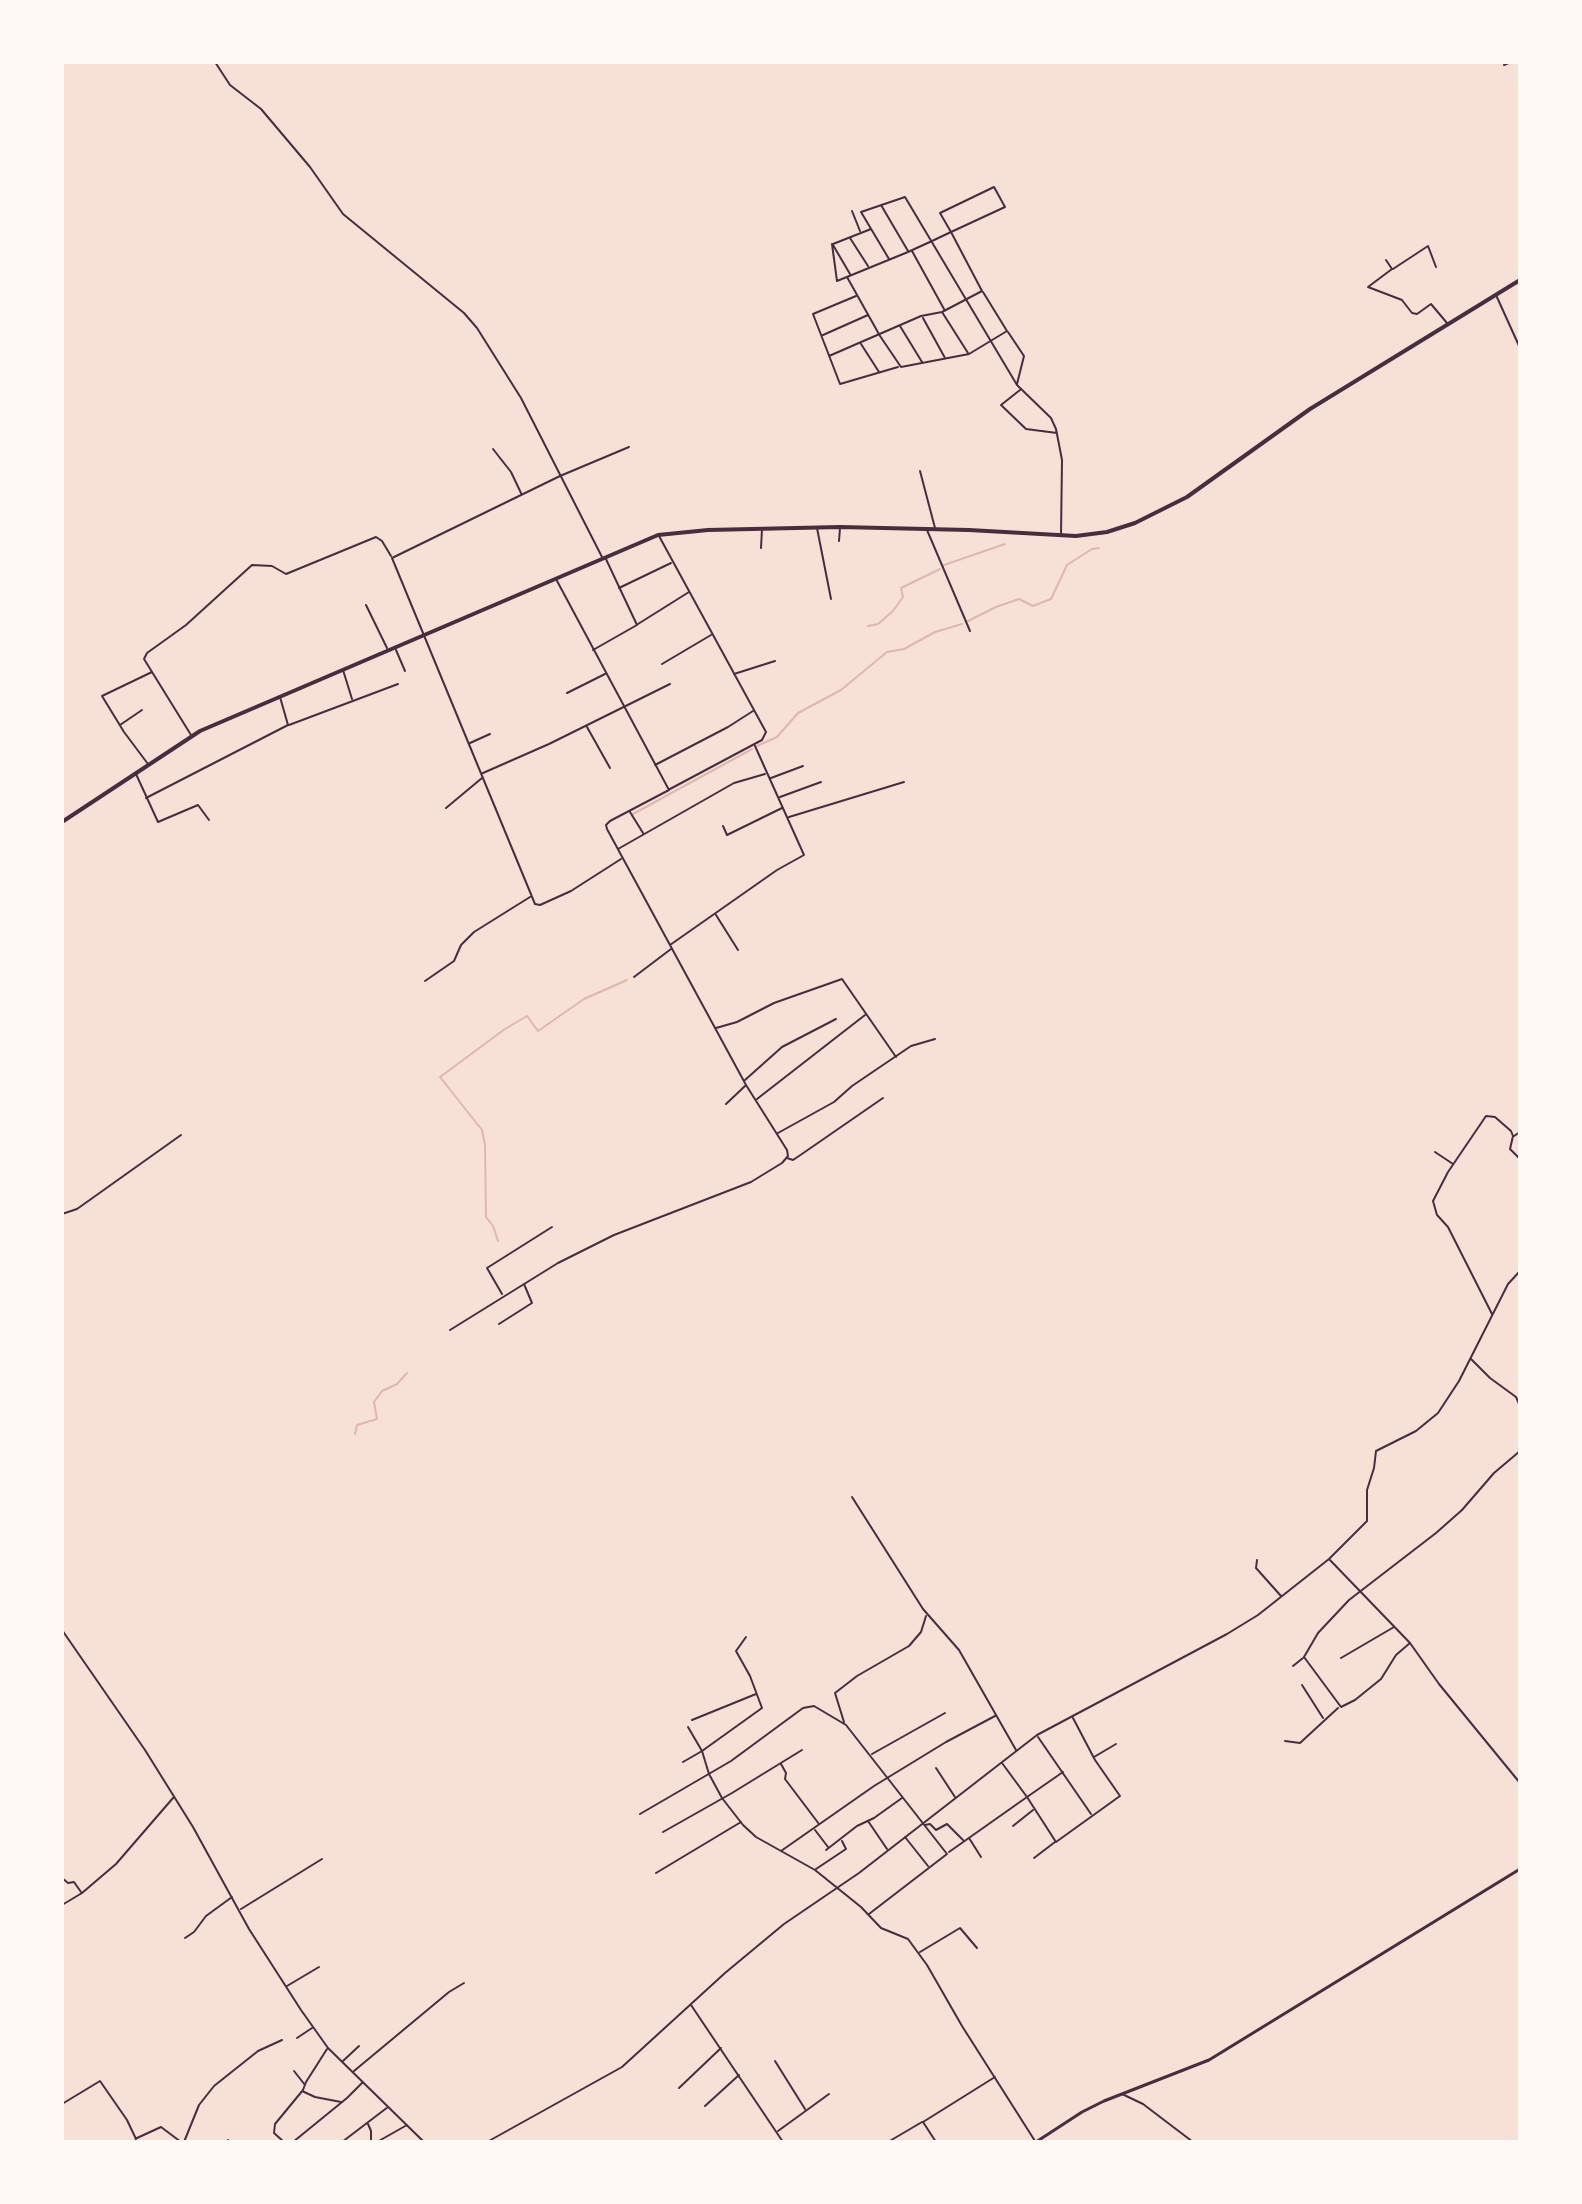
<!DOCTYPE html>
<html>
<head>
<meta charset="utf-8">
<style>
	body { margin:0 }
	#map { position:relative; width:1582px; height:2204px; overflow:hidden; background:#f7e1d7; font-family:"Fira Sans Condensed",sans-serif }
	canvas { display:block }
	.frame { position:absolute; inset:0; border:64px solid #fffaf5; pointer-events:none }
</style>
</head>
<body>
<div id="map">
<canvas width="1582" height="2204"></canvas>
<div class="frame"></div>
</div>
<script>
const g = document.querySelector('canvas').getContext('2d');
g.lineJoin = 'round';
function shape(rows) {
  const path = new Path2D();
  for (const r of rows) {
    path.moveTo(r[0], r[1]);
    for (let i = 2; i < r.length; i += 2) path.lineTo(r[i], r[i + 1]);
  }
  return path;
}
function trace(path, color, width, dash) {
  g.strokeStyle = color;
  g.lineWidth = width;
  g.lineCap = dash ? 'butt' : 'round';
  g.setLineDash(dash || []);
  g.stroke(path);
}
trace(shape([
	[944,565,1005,544],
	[968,621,996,607,1019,599,1033,606,1051,599,1067,565,1092,549,1099,548],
	[868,626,878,624,893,611,903,597,901,588,940,569],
	[757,746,777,737,798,713,841,690,887,652,904,649,935,632,962,624],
	[633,814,752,749],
	[498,1241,493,1226,486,1217,485,1145,482,1130,440,1077,505,1029,527,1016,538,1031,584,999,627,980],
	[355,1434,357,1425,377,1419,374,1402,382,1391,397,1384,407,1373]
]), '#dcb8b0', 2);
trace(shape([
	[215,62,230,85,261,109,272,122,310,167,343,214,464,313,477,328,521,398,602,557],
	[1504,65,1511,62],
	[881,205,908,251],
	[852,211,860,231],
	[850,238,868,266],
	[833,244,871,229],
	[833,245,850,274],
	[912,251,944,309],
	[889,259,861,212,905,197,1017,385,1051,418,1056,429,1062,460,1061,535],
	[1386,260,1392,269,1368,287,1402,300,1412,313,1417,314,1431,304,1447,323],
	[1393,269,1428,246,1436,267],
	[847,277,880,336,901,367,969,354,1007,331,983,292],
	[1496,295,1520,348],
	[856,296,813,314,840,384,898,367],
	[942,312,968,353],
	[923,318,945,358],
	[900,326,922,362],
	[1008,332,1024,356,1017,384],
	[823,335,868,315],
	[861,344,879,372],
	[829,356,921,316,942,312,982,291,951,232,940,213,994,187,1005,207,951,232,932,241,908,252,837,281,832,244],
	[1020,390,1001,405,1026,429,1057,433],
	[493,449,511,472,521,493],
	[920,471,935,528],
	[817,528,831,599],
	[927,530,970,631],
	[659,536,766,732,762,740,670,789],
	[839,541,840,528],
	[761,548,762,529],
	[619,588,671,563],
	[366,605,387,648],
	[638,624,689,592],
	[396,650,405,671],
	[593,650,637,625,605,557],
	[662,664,711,635],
	[343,670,352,699],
	[734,674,775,661],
	[567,693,605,674],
	[120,725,142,710],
	[289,725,398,684],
	[587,727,610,768],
	[191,735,144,659,147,653,186,625,252,565,272,566,286,574,376,537,382,541,391,556],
	[470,743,490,734],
	[148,764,124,732,102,696,152,672],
	[655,765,728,727,753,711],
	[483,773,549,744,670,684],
	[136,774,158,822,198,805,209,820],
	[771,778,803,766],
	[780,797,821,782],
	[146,798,288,725,280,697],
	[446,808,482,778],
	[630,812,643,833],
	[789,817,904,782],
	[723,826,727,835,782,808],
	[618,849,734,783,765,774],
	[621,859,571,891,540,905,535,904,392,558,560,476,629,447],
	[716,915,738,950],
	[670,945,777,870,804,855,755,746],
	[634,977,671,949],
	[425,981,454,961,461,945,474,932,530,897],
	[716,1028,737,1022,774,1003,842,979,896,1057],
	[745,1080,782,1047,836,1019],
	[757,1099,865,1015],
	[726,1104,745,1086],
	[778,1133,834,1102,852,1086,911,1046,935,1039],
	[1514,1136,1520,1132],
	[1435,1152,1453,1164],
	[787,1158,793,1160,799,1156,883,1098],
	[62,1214,77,1209,181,1135],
	[502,1294,487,1268,552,1227],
	[1492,1314,1448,1227,1437,1215,1433,1201,1448,1172,1486,1116,1495,1117,1511,1131,1513,1136,1510,1149,1520,1159],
	[499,1324,532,1303,524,1284],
	[450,1330,558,1263,614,1235,751,1182,782,1163,788,1156,787,1150,746,1085,607,829,606,825,610,821,669,790,556,579],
	[1471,1359,1490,1378,1516,1397,1520,1406],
	[852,1497,923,1609,959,1650,1016,1750],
	[1329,1559,1410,1643,1439,1684,1520,1783],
	[1257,1560,1256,1568,1281,1596],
	[62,1630,145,1750,193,1827,249,1929,301,2010,328,2048,424,2142],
	[746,1637,736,1651,750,1676,762,1708,702,1751,709,1774,722,1798,743,1825,756,1837,815,1870,861,1907,881,1928,908,1939,927,1965,962,2026,1035,2141],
	[1410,1643,1396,1655,1381,1679,1355,1700,1341,1707,1304,1657,1318,1633,1349,1600,1436,1533,1462,1510,1494,1473,1520,1451],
	[1341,1658,1394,1627],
	[1293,1666,1303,1658],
	[1302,1685,1323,1718],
	[692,1720,756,1694],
	[844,1722,835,1693,857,1676,909,1646,921,1632,926,1616],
	[1038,1737,1091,1814],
	[1285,1741,1300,1743,1338,1708],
	[872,1754,945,1713],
	[1094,1757,1116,1744],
	[683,1762,702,1751,688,1727],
	[781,1764,786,1773,785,1779,819,1824],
	[936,1768,955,1797],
	[1063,1772,1027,1797,1056,1842,1120,1796,1095,1760,1073,1718],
	[640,1814,731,1761,803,1708,814,1706,846,1725,947,1854,869,1914],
	[868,1821,887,1849],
	[925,1825,930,1824,936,1830,947,1824,963,1840],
	[1013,1826,1033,1810],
	[815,1830,828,1847],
	[663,1832,732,1793,802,1750],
	[905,1837,928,1866],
	[969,1838,981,1857],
	[826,1850,857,1826,874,1818,902,1798],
	[781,1851,874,1786,946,1742,995,1716],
	[949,1852,1027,1797,1002,1763],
	[1034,1858,1055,1842],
	[816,1869,846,1849,842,1841],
	[656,1873,741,1822],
	[62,1878,68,1883,74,1882,81,1892],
	[62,1905,82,1893,116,1864,173,1798],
	[241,1909,322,1859],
	[185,1938,194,1932,206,1916,232,1897],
	[920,1952,960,1928,977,1948],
	[287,1986,319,1967],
	[691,2005,783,2142],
	[297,2038,312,2028],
	[343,2061,359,2046],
	[775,2061,805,2109],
	[294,2071,305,2085],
	[354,2071,449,1992,464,1983],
	[679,2088,721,2048],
	[302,2091,315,2097,341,2102],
	[1122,2094,1143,2104,1193,2142],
	[62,2104,100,2081,127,2120,136,2139,135,2142],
	[705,2106,739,2075],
	[368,2124,371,2131,371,2142],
	[778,2131,829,2094],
	[137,2138,161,2127,181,2142],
	[228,2140,231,2142],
	[184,2142,199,2105,214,2086,258,2051,282,2040],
	[284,2142,274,2133,275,2124,303,2090,306,2082,327,2049],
	[293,2142,347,2098,363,2082],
	[342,2142,388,2107],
	[377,2142,407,2125],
	[487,2142,622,2067,725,1973,784,1924,859,1873,1037,1735,1227,1634,1258,1615,1329,1559,1367,1521,1367,1490,1374,1468,1376,1451,1416,1431,1438,1413,1459,1381,1508,1284,1520,1271],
	[888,2142,922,2122],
	[936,2142,923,2122,995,2077]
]), '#4a2c40', 2);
trace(shape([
	[1036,2142,1082,2112,1104,2101,1209,2060,1520,1869]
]), '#4a2c40', 3);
trace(shape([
	[62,822,200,731,658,535,708,530,840,527,969,530,1076,536,1107,532,1135,523,1187,497,1310,409,1520,280]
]), '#4a2c40', 4);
</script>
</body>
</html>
